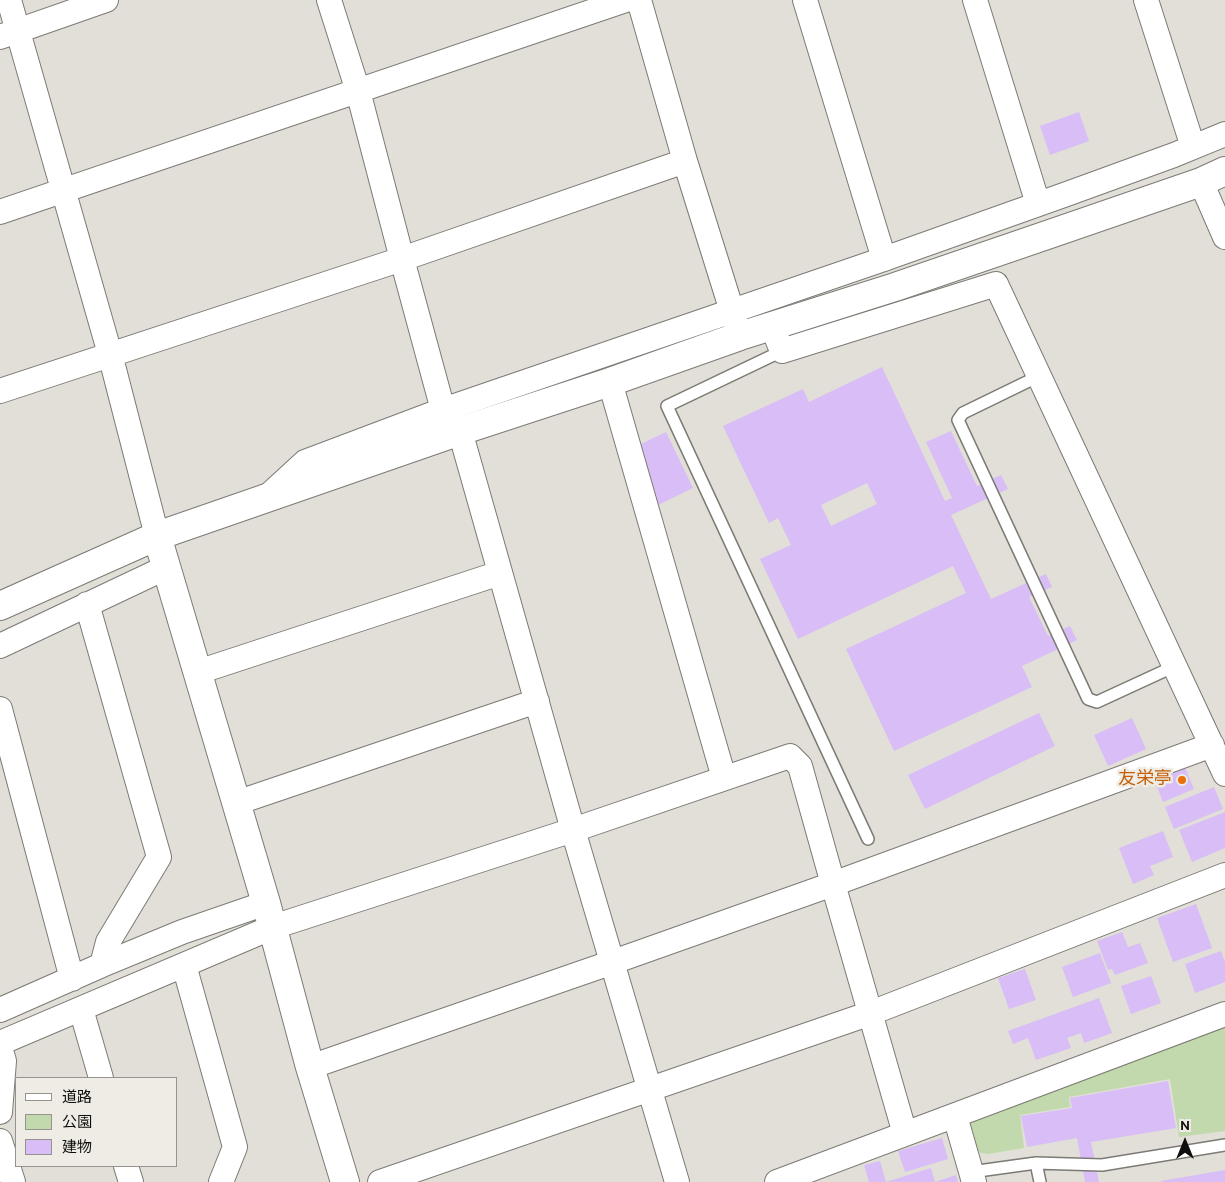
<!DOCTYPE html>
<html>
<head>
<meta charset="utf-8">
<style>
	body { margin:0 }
	#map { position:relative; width:1225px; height:1182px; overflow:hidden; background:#e1dfd8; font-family:Overpass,"Noto Sans JP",sans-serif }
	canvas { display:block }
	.legend { position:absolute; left:15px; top:1077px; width:162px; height:90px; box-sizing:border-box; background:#eeece5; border:1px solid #95938e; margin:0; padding:6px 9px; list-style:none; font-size:15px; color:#0f0e0c }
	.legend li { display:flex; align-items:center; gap:10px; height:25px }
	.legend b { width:25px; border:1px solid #95938e }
	.north { position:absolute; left:1160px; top:1117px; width:50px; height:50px; -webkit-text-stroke:4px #eeece5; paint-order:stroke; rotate:0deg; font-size:14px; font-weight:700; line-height:20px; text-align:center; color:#0f0e0c }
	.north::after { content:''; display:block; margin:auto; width:18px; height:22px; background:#0f0e0c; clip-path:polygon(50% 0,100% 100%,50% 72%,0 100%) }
</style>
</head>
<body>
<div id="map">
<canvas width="1225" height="1182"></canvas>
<ul class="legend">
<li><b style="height:6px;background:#fff"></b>道路</li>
<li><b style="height:14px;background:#c1d9ac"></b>公園</li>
<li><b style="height:14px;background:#d8bdf7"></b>建物</li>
</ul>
<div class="north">N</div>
</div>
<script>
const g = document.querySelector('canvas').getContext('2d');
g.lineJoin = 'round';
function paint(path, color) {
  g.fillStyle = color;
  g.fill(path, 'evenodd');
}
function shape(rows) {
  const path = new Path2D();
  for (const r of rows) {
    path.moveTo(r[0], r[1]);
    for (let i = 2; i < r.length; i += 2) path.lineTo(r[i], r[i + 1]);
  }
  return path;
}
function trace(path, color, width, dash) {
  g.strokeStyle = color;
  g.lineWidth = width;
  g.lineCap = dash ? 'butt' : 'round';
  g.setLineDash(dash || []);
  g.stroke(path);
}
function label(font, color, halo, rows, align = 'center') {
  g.font = font + ' Overpass,"Noto Sans JP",sans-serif';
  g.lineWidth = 5;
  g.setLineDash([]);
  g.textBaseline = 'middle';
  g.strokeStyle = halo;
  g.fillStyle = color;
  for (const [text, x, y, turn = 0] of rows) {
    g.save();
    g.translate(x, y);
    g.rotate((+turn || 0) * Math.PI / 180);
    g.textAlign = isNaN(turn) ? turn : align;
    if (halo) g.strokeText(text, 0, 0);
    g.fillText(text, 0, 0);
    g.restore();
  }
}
paint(shape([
	[1225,1025,1225,1131,1179,1137,1170,1079,1069,1097,1070,1107,1020,1115,1024,1148,988,1154,981,1153,975,1148,970,1123]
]), '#c1d9ac');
paint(shape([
	[1079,112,1089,141,1050,155,1040,126],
	[882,367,945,501,952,498,926,442,951,431,977,486,1001,475,1008,489,951,515,991,599,1046,574,1052,587,1029,597,1048,636,1070,626,1077,640,1022,666,1032,687,894,751,846,649,966,593,953,566,798,639,760,559,791,545,778,518,769,523,723,426,803,389,809,402],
	[867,483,877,504,831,526,821,505],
	[666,432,693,488,656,506,639,445],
	[1039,713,1055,746,925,809,908,775],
	[1132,718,1146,749,1108,766,1094,735],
	[1184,765,1194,789,1163,802,1153,776],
	[1214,787,1223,809,1174,829,1165,807],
	[1225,812,1225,848,1192,862,1179,830],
	[1163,831,1173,857,1150,866,1154,875,1133,884,1119,848],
	[1196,904,1212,948,1173,962,1157,918],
	[1122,932,1128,947,1140,943,1148,963,1115,975,1112,969,1108,970,1097,941],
	[1221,951,1225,962,1225,982,1195,993,1185,964],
	[1100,953,1111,983,1073,997,1062,967],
	[1025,969,1036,1000,1009,1009,998,978],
	[1151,976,1161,1003,1131,1014,1121,986],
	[1099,998,1112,1033,1084,1043,1081,1033,1067,1038,1071,1048,1036,1060,1028,1038,1013,1044,1008,1031],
	[1168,1081,1176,1128,1091,1142,1099,1182,1085,1182,1077,1138,1027,1147,1021,1116,1072,1108,1070,1098],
	[942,1138,948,1159,905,1172,898,1151],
	[880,1161,886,1182,869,1182,864,1165],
	[931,1168,935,1182,956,1175,958,1182,886,1182],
	[1225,1170,1225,1182,1161,1182,1161,1181]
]), '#d8bdf7');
const lane = shape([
	[782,351,667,406,868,839],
	[1039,376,963,413,958,420,1088,699,1097,702,1175,666],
	[1036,1163,1040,1182],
	[971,1172,1036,1163,1102,1165,1225,1145]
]);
const street = shape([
	[9,0,110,354,157,536],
	[329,0,358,91,402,259,443,410],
	[639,0,685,161,736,324],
	[805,0,884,259],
	[975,0,1038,204],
	[1146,0,1193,147],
	[0,37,106,0],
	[1201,182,1225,237],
	[0,212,626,0],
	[772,326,782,351,996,284,1225,774],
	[610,382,724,778],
	[0,391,402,259,685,161],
	[460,431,573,830,677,1182],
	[268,496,305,462,443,410,884,259,1064,195,1174,155,1225,134],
	[87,604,159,857,108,942,102,965],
	[0,646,167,567],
	[198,672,500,573],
	[0,709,72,979],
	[236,803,537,701],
	[184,965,235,1147,221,1182],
	[81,1009,101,1078],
	[0,1010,102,965,182,932,266,903],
	[0,1043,273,927,573,830,790,756,800,766,833,884,1212,745],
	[0,1047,4,1061,0,1112],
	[310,1067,613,962,833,884,905,1134],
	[955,1116,974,1182],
	[0,1141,13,1182],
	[126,1166,131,1182],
	[380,1182,871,1013,1225,875],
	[777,1182,1225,1014]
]);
const secondary = shape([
	[157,536,266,903,310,1067,345,1182],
	[0,606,157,536,460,431,610,382,740,336,895,287,1047,235,1201,182,1225,171]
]);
trace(lane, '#7c7a74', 14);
trace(street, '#7c7a74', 26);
trace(secondary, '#7c7a74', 30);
trace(lane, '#fff', 11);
trace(street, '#fff', 24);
trace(secondary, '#fff', 28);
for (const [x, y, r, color] of [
	[1182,780,5,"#e8710a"]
]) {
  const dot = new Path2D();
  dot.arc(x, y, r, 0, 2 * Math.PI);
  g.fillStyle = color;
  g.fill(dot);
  trace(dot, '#eeece5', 2);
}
label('18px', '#c56008', '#eeece5', [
	["友栄亭",1172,780]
], 'right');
</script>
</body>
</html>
